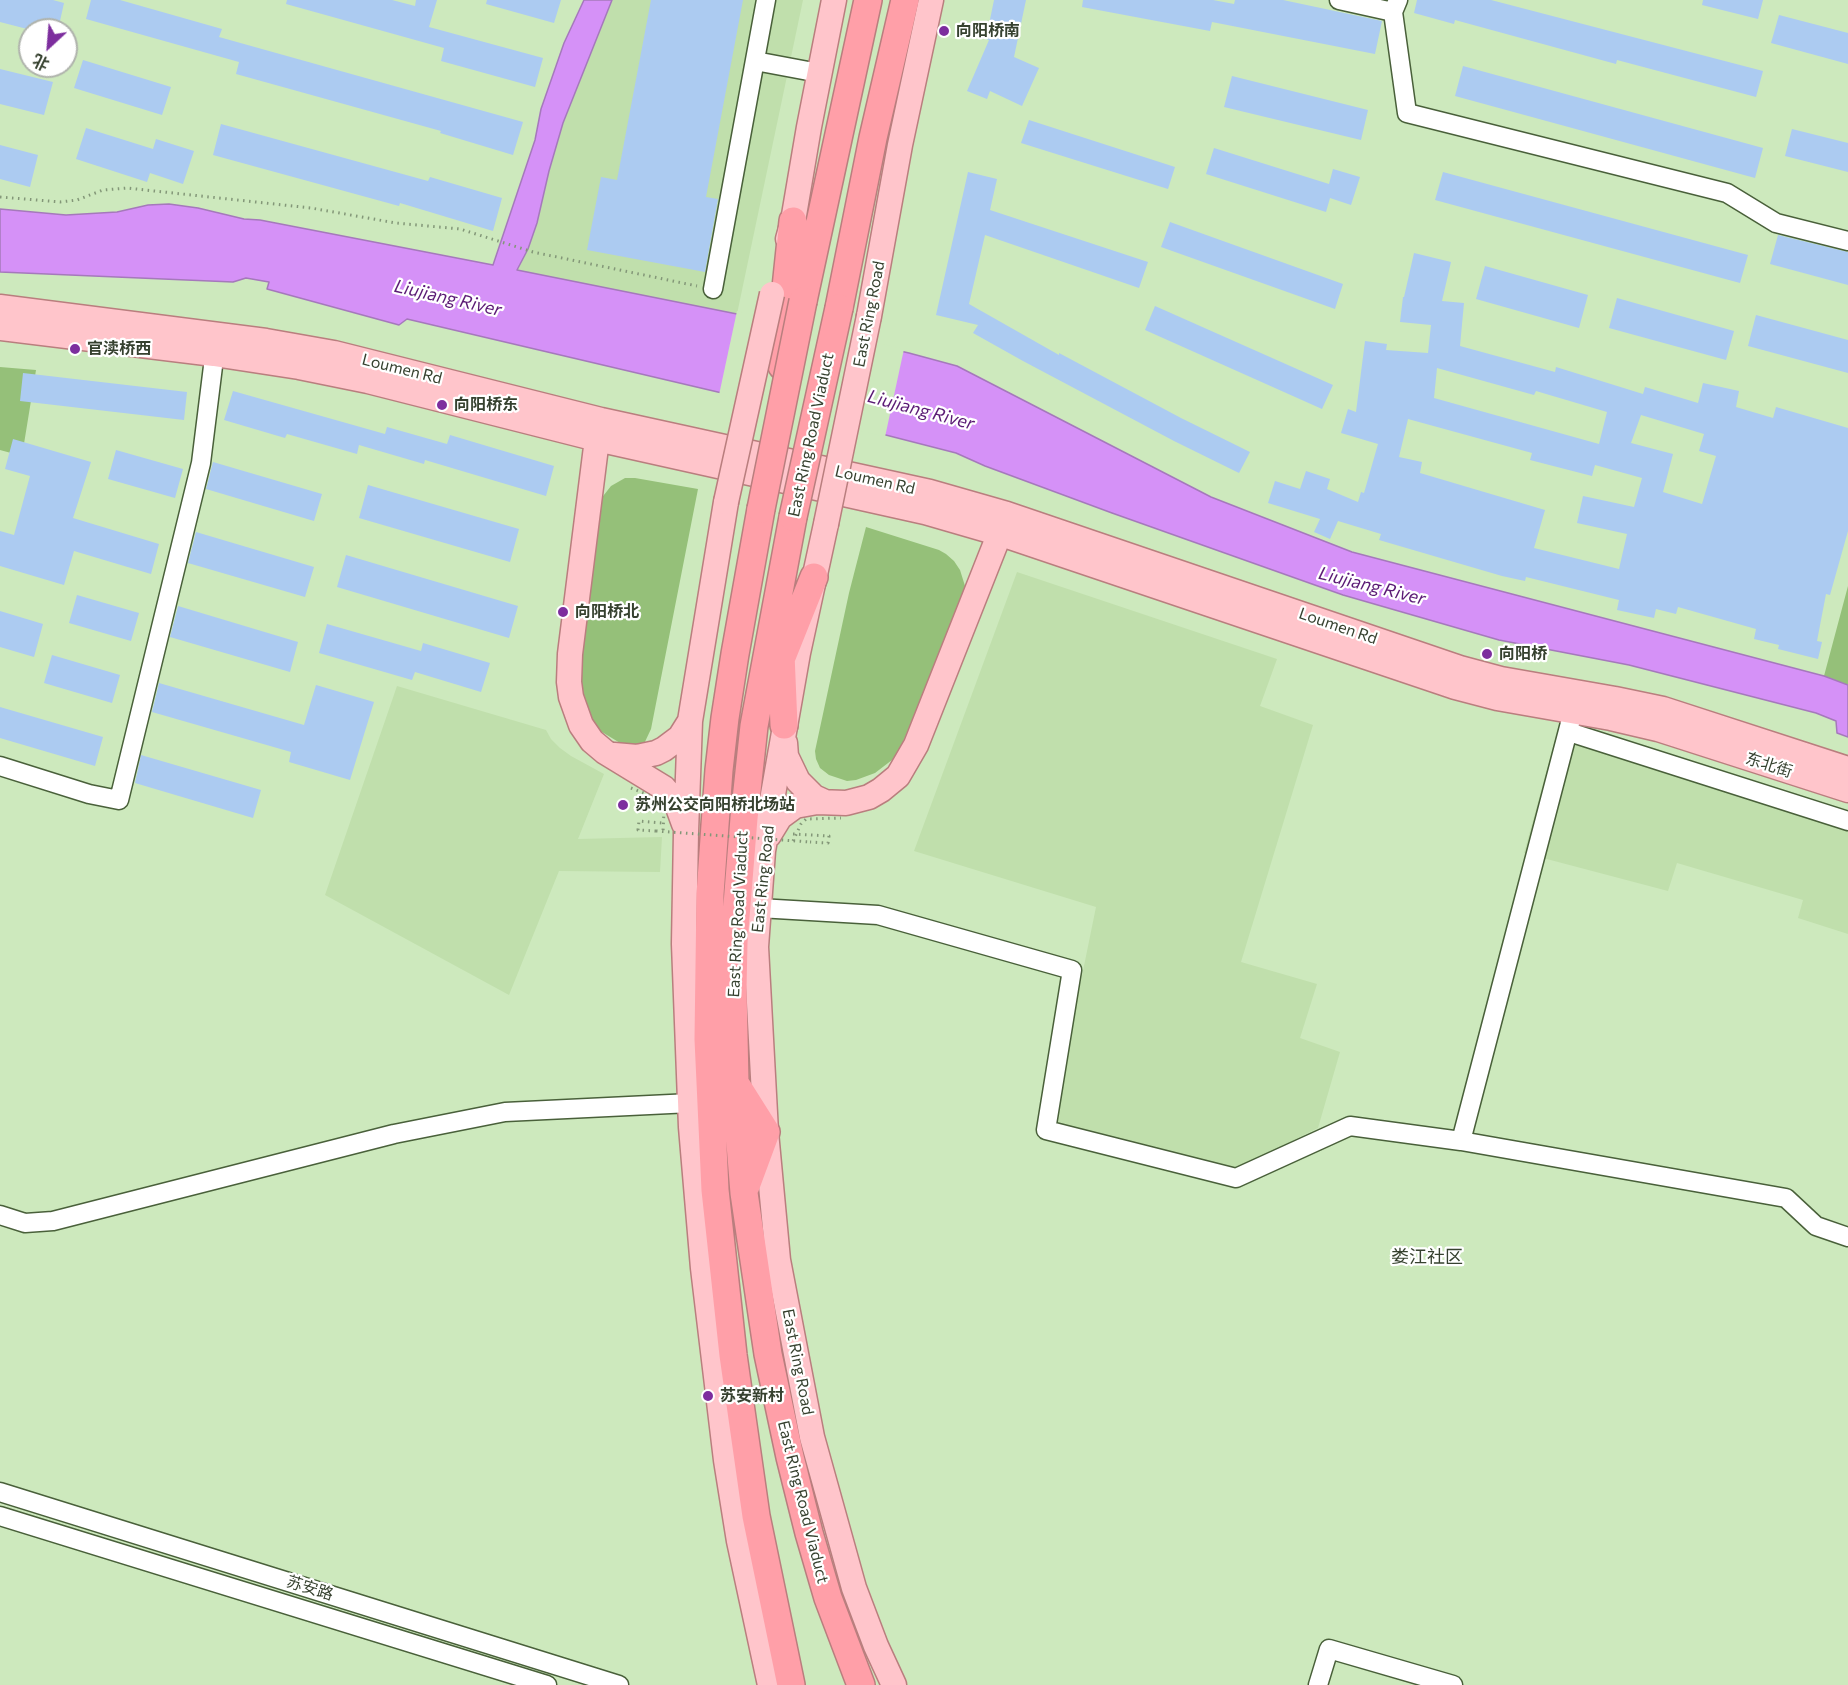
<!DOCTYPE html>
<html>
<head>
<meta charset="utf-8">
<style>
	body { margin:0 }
	#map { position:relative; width:1848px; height:1685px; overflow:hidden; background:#cde9bd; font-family:Commissioner,"Noto Sans SC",sans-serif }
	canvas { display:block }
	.north { position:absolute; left:18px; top:18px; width:60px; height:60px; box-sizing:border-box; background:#fff; border:2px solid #afb3ac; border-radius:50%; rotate:206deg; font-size:16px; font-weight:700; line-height:24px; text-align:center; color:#36412f }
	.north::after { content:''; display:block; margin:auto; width:21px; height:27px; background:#7d2e9e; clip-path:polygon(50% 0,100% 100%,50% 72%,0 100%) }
</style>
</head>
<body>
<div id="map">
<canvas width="1848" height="1685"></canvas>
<div class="north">北</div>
</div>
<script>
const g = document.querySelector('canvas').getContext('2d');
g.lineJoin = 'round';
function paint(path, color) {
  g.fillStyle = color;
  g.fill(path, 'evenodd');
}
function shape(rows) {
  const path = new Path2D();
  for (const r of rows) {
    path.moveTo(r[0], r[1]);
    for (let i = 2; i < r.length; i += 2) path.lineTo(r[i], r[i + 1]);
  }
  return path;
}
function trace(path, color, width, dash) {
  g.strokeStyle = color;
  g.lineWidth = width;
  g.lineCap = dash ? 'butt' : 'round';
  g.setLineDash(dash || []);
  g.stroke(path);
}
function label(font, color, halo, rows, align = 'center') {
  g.font = font + ' Commissioner,"Noto Sans SC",sans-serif';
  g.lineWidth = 4.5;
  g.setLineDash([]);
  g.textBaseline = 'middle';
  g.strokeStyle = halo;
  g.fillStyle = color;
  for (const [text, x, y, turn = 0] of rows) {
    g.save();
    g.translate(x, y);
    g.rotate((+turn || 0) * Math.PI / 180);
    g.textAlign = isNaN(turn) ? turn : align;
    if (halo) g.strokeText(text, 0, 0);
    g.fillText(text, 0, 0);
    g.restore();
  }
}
paint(shape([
	[612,0,803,0,737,314,517,270,528,249,537,223,549,171,563,123],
	[1017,572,1277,659,1260,706,1313,725,1241,962,1317,984,1300,1038,1340,1052,1318,1128,1232,1171,1052,1123,1096,907,914,851],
	[397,686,546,730,551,739,560,748,571,756,604,774,578,839,662,837,660,872,559,871,509,995,325,895],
	[1556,736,1848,828,1848,934,1798,918,1803,900,1677,863,1668,891,1524,853]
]), '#c0dfac');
paint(shape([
	[0,367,36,370,22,456,0,450],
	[625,478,635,478,698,489,651,729,643,746,630,749,597,729,589,721,576,685,600,500,611,486],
	[866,527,939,550,946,554,954,561,960,570,965,586,964,596,900,749,892,760,875,773,856,780,847,781,829,775,820,768,816,759,815,751,849,593],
	[1848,586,1848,685,1824,676]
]), '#95c079');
const water = shape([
	[584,0,612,0,563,123,549,171,537,223,528,249,517,270,737,314,909,353,957,366,1211,497,1352,552,1824,676,1848,685,1848,737,1837,733,1836,721,1816,713,1629,665,1499,640,1343,595,1112,513,985,466,956,453,722,393,407,319,399,325,267,289,269,282,246,278,233,282,0,272,0,209,66,215,117,212,148,205,169,204,198,208,244,219,260,220,493,265,535,140,541,109,556,66,564,43,584,0]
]);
paint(water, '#d591f7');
trace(water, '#a579bb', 1.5);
paint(shape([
	[737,311,904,349,885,437,719,395]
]), '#cde9bd');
paint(shape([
	[0,0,53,0,64,3,58,30,31,30,0,22],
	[91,0,120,0,222,29,219,37,523,122,513,155,440,133,441,131,236,74,239,62,86,19],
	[287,0,392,0,415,6,416,0,437,0,429,27,543,58,535,87,441,61,444,48,286,4],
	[487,0,561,0,554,23,486,4],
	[651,0,743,0,706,197,718,199,705,272,587,250,601,177,617,180],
	[994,0,1026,0,1014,57,1039,68,1022,106,990,91,987,99,967,91,989,40,986,39],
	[1083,0,1213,0,1234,4,1235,0,1283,0,1382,21,1375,54,1212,22,1210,31,1082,7],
	[1417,0,1491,0,1763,71,1756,97,1617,60,1616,64,1455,20,1454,24,1414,13],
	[1703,0,1763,0,1758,19,1702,5],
	[1779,15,1848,33,1848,64,1771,43],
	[83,60,171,87,162,115,74,88],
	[1463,66,1763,148,1755,178,1455,96],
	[0,69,53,82,44,115,0,104],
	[1232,76,1368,110,1361,140,1224,107],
	[1029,120,1175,167,1168,189,1021,143],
	[221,124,428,181,430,177,502,198,493,231,400,203,399,206,213,155],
	[86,128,153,149,156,139,194,151,183,184,150,173,147,182,76,159],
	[1792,129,1848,143,1848,172,1785,156],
	[0,145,38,155,30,187,0,179],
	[1214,148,1329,184,1333,169,1360,177,1351,205,1330,198,1326,212,1206,174],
	[968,172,997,179,990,210,1148,262,1139,288,985,235,969,304,1059,355,1059,353,1181,418,1250,452,1239,473,1174,441,1023,361,973,333,978,325,936,315],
	[1443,172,1748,255,1740,283,1435,200],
	[1170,222,1343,284,1335,309,1161,247],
	[1778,235,1848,252,1848,285,1770,264],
	[1414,253,1451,262,1442,301,1464,303,1460,346,1555,372,1556,367,1643,394,1645,387,1698,403,1703,383,1739,391,1736,407,1773,418,1776,407,1848,428,1848,531,1830,595,1826,594,1817,641,1822,642,1818,659,1778,649,1779,645,1754,639,1756,629,1678,607,1676,614,1656,609,1654,618,1617,610,1619,600,1526,577,1525,581,1502,576,1379,540,1381,534,1338,521,1330,539,1314,532,1320,519,1268,503,1275,481,1300,489,1306,471,1330,479,1327,489,1358,502,1361,492,1364,493,1378,444,1341,433,1348,409,1356,412,1365,341,1387,344,1386,350,1428,353,1431,325,1400,322,1403,297,1404,297],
	[1437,368,1534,395,1536,391,1607,412,1599,444,1434,398],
	[1641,415,1704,434,1699,451,1716,456,1702,504,1663,492,1673,454,1631,443],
	[1408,419,1532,453,1530,460,1592,476,1595,465,1642,478,1634,507,1583,496,1577,523,1627,534,1619,569,1534,548,1545,510,1420,473,1422,462,1399,457],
	[1485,266,1588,295,1579,328,1476,299],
	[1617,298,1734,331,1726,360,1609,328],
	[1155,306,1333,385,1322,409,1145,330],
	[1756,315,1848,340,1848,373,1748,346],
	[23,373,187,392,184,420,20,401],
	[233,391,385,434,387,427,447,444,450,435,554,466,546,496,425,460,424,464,359,445,357,454,287,434,285,438,224,420],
	[13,439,91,462,73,518,159,544,151,574,74,551,64,585,0,566,0,531,14,535,30,476,5,469],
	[116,450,183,469,175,498,108,479],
	[213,462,322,494,314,521,206,489],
	[368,485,519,529,510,562,359,518],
	[196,532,314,567,305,597,188,563],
	[346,555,518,606,509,638,337,587],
	[77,595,139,613,131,641,69,623],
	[178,606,298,642,290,672,170,637],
	[0,611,43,624,34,657,0,647],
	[327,624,421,651,423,643,490,663,481,692,415,672,412,680,319,653],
	[52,655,120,675,112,703,44,683],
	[159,683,304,725,316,685,374,702,350,780,289,762,291,752,152,712],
	[0,707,103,737,95,766,0,738],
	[141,755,261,790,253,818,135,783]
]), '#accbf1');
const minor = shape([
	[1339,0,1393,12,1398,0],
	[1393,12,1407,113,1727,193,1776,223,1848,241],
	[755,61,819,73],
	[713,289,766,0],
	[1569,732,1848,821],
	[0,766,89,794,119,800,201,463,216,342],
	[759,908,878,915,1072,970,1046,1130,1236,1178,1350,1126,1461,1141,1786,1198,1816,1226,1848,1237],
	[1461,1141,1576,700],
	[0,1215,25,1223,53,1221,394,1134,505,1112,691,1103],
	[0,1492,619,1685],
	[0,1516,547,1685],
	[1318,1685,1329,1649,1453,1685]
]);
const major = shape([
	[788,239,793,221,809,127,834,0],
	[0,307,266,341,334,353,601,420,930,492,1007,514,1460,668,1501,679,1615,699,1663,709,1848,769],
	[869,316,900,145,931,0],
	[0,328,214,354,299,367,368,381,597,439,925,512,1001,534,1455,687,1497,698,1611,718,1658,729,1848,790],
	[600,425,597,439,570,654,569,682,571,697,581,725,592,741,605,752,664,788,676,802,684,824],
	[726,502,690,721,686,832,684,944,691,1127,703,1268,726,1460,739,1541,770,1685],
	[826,524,798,653,763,851,756,947,766,1132,778,1260,812,1437,854,1588,876,1646,894,1685],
	[785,743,786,756,798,781,814,797,825,802],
	[614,755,637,757,656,753,664,749,680,737,690,721],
	[769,835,780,817,795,806,817,802,846,803,869,797,881,790,898,776,916,745,1005,520]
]);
const highway = shape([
	[803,301,868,0],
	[839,308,873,138,905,0],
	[782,366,785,297,793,221],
	[761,509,735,654,725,718,719,770,710,894,708,1039,715,1190,733,1355,756,1516,791,1685],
	[793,517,754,726,744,818,734,942,733,989,735,1082,744,1193,768,1354,790,1457,809,1533,828,1598,861,1685],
	[781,654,784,725],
	[776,672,814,577],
	[737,1086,766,1132,746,1186]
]);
trace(minor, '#49603a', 21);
trace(major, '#b97e7e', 27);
trace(highway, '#b97e7e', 30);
trace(shape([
	[0,197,60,202,77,200,103,190,127,188,311,208,396,223,460,229,533,252,697,286],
	[656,831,638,830,639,821,662,823],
	[793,834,829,836,828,843,810,842]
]), '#839778', 3, [1.5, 4.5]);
trace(minor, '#fff', 18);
trace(major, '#ffc5cb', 24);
trace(highway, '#ff9fa8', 27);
const majorBridge = shape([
	[726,502,772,294],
	[826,524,869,316]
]);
const highwayBridge = shape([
	[761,509,803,301],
	[793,517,839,308]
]);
trace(majorBridge, '#b97e7e', 27, []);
trace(highwayBridge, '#b97e7e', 30, []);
trace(shape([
	[631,788,656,798,661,804,664,811,663,832],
	[656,831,810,842],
	[793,841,801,824,806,819,841,818]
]), '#839778', 3, [1.5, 4.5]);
trace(majorBridge, '#ffc5cb', 24);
trace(highwayBridge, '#ff9fa8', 27);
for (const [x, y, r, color] of [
	[944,31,6,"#7d2e9e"],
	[75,349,6,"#7d2e9e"],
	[442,405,6,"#7d2e9e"],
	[563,612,6,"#7d2e9e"],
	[1487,654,6,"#7d2e9e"],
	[623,805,6,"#7d2e9e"],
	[708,1396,6,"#7d2e9e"]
]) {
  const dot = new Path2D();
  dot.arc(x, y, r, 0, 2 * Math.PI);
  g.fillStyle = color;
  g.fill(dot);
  trace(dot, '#fff', 2);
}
label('bold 16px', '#36412f', '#fff', [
	["向阳桥南",956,31],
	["官渎桥西",87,349],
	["向阳桥东",454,405],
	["向阳桥北",575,612],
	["向阳桥",1499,654],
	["苏州公交向阳桥北场站",635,805],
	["苏安新村",720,1396]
], 'left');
label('16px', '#36412f', '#fff', [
	["East Ring Road",869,314,-79],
	["Loumen Rd",402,369,14],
	["East Ring Road Viaduct",811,435,-78],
	["Loumen Rd",875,480,13],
	["Loumen Rd",1338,626,19],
	["东北街",1769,765,18],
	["East Ring Road",763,879,-84],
	["East Ring Road Viaduct",738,914,-87],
	["East Ring Road",798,1362,79],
	["East Ring Road Viaduct",803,1502,76],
	["苏安路",310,1588,17]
]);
label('italic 18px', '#5b1b75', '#fff', [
	["Liujiang River",448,298,13],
	["Liujiang River",921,410,15],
	["Liujiang River",1372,586,14]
]);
label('18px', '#36412f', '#fff', [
	["娄江社区",1427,1257]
]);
</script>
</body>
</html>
